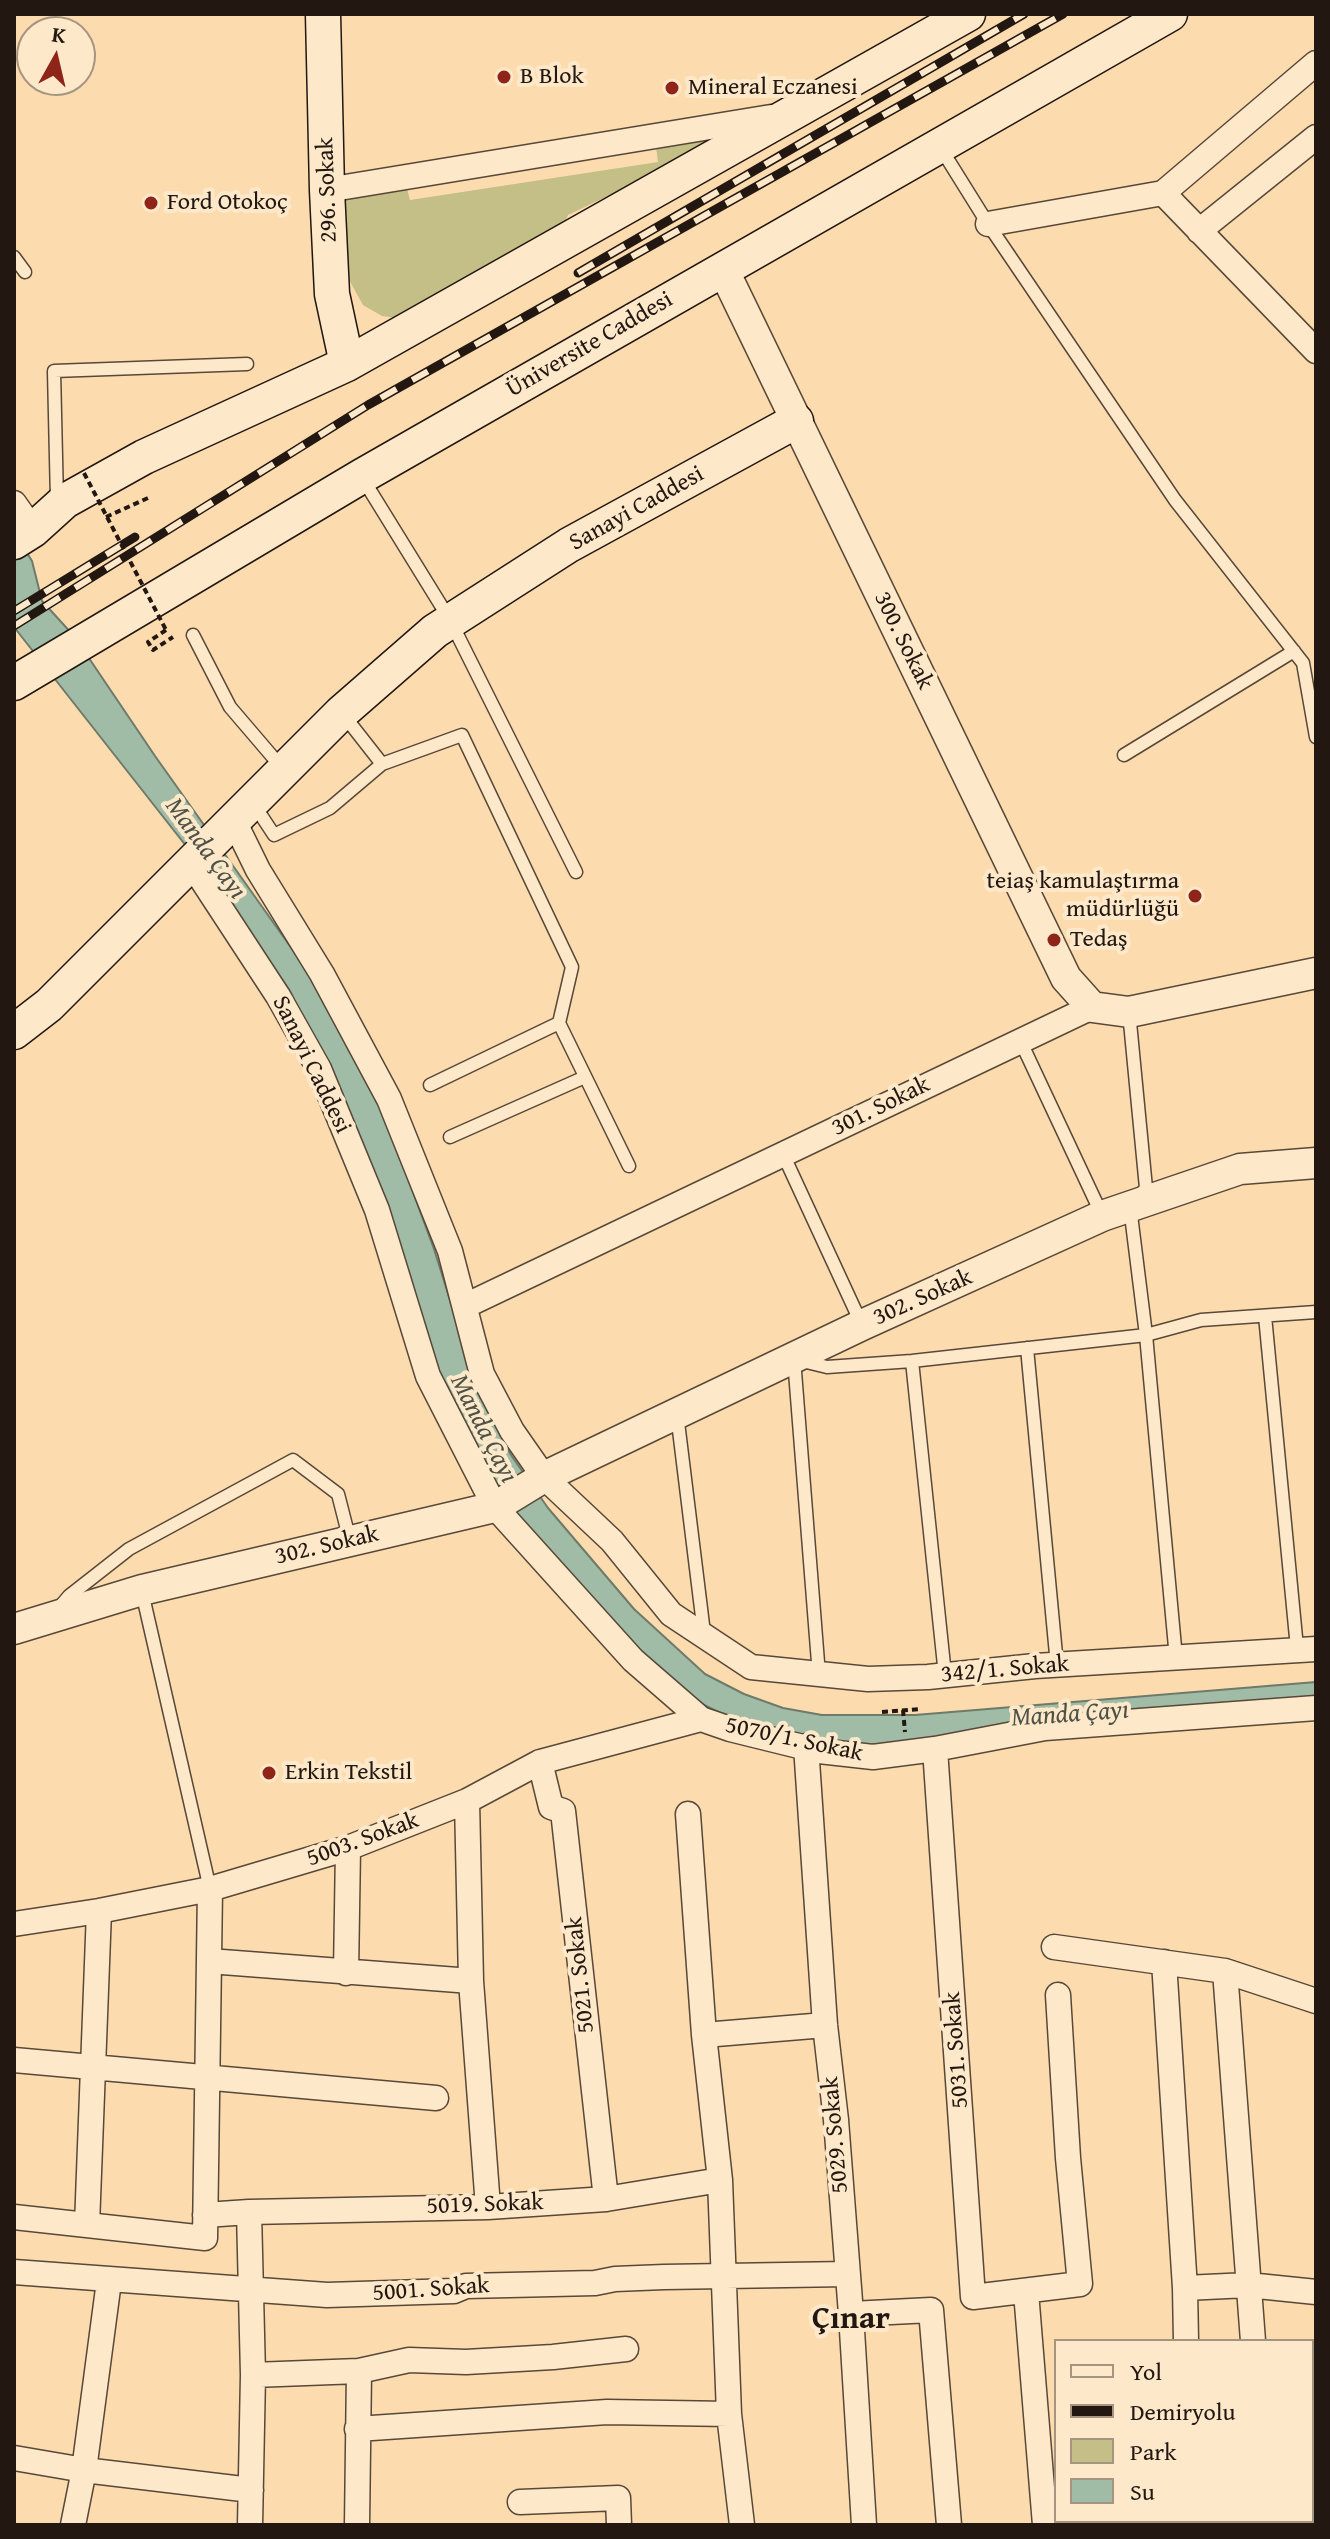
<!DOCTYPE html>
<html>
<head>
<meta charset="utf-8">
<style>
	body { margin:0 }
	#map { position:relative; width:1330px; height:2539px; overflow:hidden; background:#fcdcae; font-family:"Gentium Book Plus",serif }
	canvas { display:block }
	.frame { position:absolute; inset:0; border:16px solid #221711; pointer-events:none }
	.legend { position:absolute; left:1054px; top:2339px; width:260px; height:184px; box-sizing:border-box; background:#fde8ca; border:2px solid #a59480; margin:0; padding:10px 14px; list-style:none; font-size:24px; color:#221711 }
	.legend li { display:flex; align-items:center; gap:16px; height:40px }
	.legend b { width:40px; border:2px solid #a59480 }
	.north { position:absolute; left:16px; top:16px; width:80px; height:80px; box-sizing:border-box; background:#fde8ca; border:2px solid #a59480; border-radius:50%; rotate:8deg; font-size:22px; font-weight:700; line-height:32px; text-align:center; color:#221711 }
	.north::after { content:''; display:block; margin:auto; width:28px; height:36px; background:#8f2418; clip-path:polygon(50% 0,100% 100%,50% 72%,0 100%) }
</style>
</head>
<body>
<div id="map">
<canvas width="1330" height="2539"></canvas>
<div class="frame"></div>
<ul class="legend">
<li><b style="height:10px;background:#fde8ca"></b>Yol</li>
<li><b style="height:10px;background:#221711"></b>Demiryolu</li>
<li><b style="height:22px;background:#c4bf86"></b>Park</li>
<li><b style="height:22px;background:#a0bca6"></b>Su</li>
</ul>
<div class="north">K</div>
</div>
<script>
const g = document.querySelector('canvas').getContext('2d');
g.lineJoin = 'round';
function paint(path, color) {
  g.fillStyle = color;
  g.fill(path, 'evenodd');
}
function shape(rows) {
  const path = new Path2D();
  for (const r of rows) {
    path.moveTo(r[0], r[1]);
    for (let i = 2; i < r.length; i += 2) path.lineTo(r[i], r[i + 1]);
  }
  return path;
}
function trace(path, color, width, dash) {
  g.strokeStyle = color;
  g.lineWidth = width;
  g.lineCap = dash ? 'butt' : 'round';
  g.setLineDash(dash || []);
  g.stroke(path);
}
function label(font, color, halo, rows, align = 'center') {
  g.font = font + ' "Gentium Book Plus",serif';
  g.lineWidth = 8;
  g.setLineDash([]);
  g.textBaseline = 'middle';
  g.strokeStyle = halo;
  g.fillStyle = color;
  for (const [text, x, y, turn = 0] of rows) {
    g.save();
    g.translate(x, y);
    g.rotate((+turn || 0) * Math.PI / 180);
    g.textAlign = isNaN(turn) ? turn : align;
    if (halo) g.strokeText(text, 0, 0);
    g.fillText(text, 0, 0);
    g.restore();
  }
}
paint(shape([
	[726,134,637,182,568,215,562,229,427,298,423,309,402,319,382,316,363,305,343,269,338,197,406,185,410,200,658,162,656,147]
]), '#c4bf86');
const water = shape([
	[14,532,32,561,42,601,74,636,155,756,307,970,386,1119,434,1249,477,1386,511,1455,548,1508,634,1609,705,1674,744,1694,783,1708,822,1715,915,1715,1316,1682,1316,1708,889,1744,833,1747,743,1724,706,1706,672,1685,619,1638,495,1489,438,1381,348,1116,290,991,212,879,14,627,14,532]
]);
paint(water, '#a0bca6');
trace(water, '#6e7a6a', 2);
const service = shape([
	[940,147,988,224,1175,500,1303,663,1316,737],
	[14,257,25,272],
	[363,479,450,620,576,872],
	[57,501,54,371,247,364],
	[193,635,230,707,283,769],
	[1124,755,1294,651],
	[382,764,462,735,572,967,559,1023,629,1166],
	[253,803,274,835,330,808,382,764,342,713],
	[1129,1012,1146,1188,1130,1207,1146,1335,1176,1658],
	[1020,1040,1102,1215],
	[430,1085,559,1023],
	[450,1137,585,1077],
	[783,1154,862,1325],
	[1265,1316,1297,1648],
	[1027,1348,1057,1665],
	[912,1361,945,1675],
	[677,1414,704,1633],
	[142,1592,210,1889],
	[58,1609,69,1596,129,1549,293,1460,338,1494,350,1541],
	[819,1675,794,1359,827,1367,912,1361,1146,1335,1201,1320,1316,1312]
]);
const minor = shape([
	[327,190,771,117],
	[1163,193,1316,351],
	[988,224,1163,193,1316,63],
	[1199,231,1316,137],
	[14,503,33,530],
	[233,819,258,870,322,974,389,1099,450,1251,482,1374,512,1431,544,1477,612,1541,671,1614,751,1667,868,1679,928,1677,1035,1666,1316,1649],
	[191,863,278,996,319,1069,377,1210,428,1376,495,1507,633,1660,701,1719,730,1729,819,1751,873,1757,935,1749,1045,1728,1316,1708],
	[465,1306,1092,1007],
	[806,1746,825,2025,836,2120,851,2314,864,2525],
	[935,1749,973,2297,1080,2284,1068,2158,1058,1995],
	[540,1762,551,1807,563,1811,606,2199],
	[467,1801,471,1981,488,2207],
	[688,1814,704,2035,720,2180,729,2414,742,2525],
	[14,1924,99,1911,210,1889,348,1848,467,1801,540,1762,701,1719],
	[1054,1947,1225,1971,1316,2001],
	[209,1961,471,1981],
	[1164,1962,1185,2288,1186,2341],
	[1225,1971,1253,2341],
	[346,1973,348,1848],
	[704,2035,825,2025],
	[14,2060,436,2098],
	[249,2212,488,2207,606,2199,720,2180],
	[205,2215,249,2212,253,2375,250,2525],
	[14,2217,205,2238,210,1889],
	[87,2225,99,1911],
	[14,2272,327,2295,454,2291,466,2286,595,2283,615,2279,664,2277,847,2274],
	[1185,2288,1248,2285,1316,2292],
	[1026,2292,1045,2525],
	[851,2314,931,2310,949,2525],
	[253,2375,359,2371,409,2360,466,2362,553,2357,626,2349],
	[357,2429,607,2412,729,2414],
	[14,2458,84,2470,251,2490],
	[520,2502,618,2498,619,2525],
	[1143,2521,1143,2525],
	[1269,2521,1270,2525],
	[73,2525,84,2470,109,2281],
	[357,2525,359,2371]
]);
const tertiary = shape([
	[723,269,1066,978,1092,1007,1129,1012,1316,973],
	[14,1629,142,1590,495,1507,544,1477,862,1325,1102,1216,1240,1169,1316,1163]
]);
const secondary = shape([
	[323,14,327,190,332,294,347,364],
	[14,542,33,530,65,501,144,457,347,364,968,14],
	[14,683,362,476,1170,14],
	[14,1032,49,1005,341,713,435,631,569,545,796,421]
]);
trace(service, '#584838', 15);
trace(minor, '#584838', 27);
trace(tertiary, '#584838', 33);
trace(secondary, '#221711', 37);
trace(shape([
	[106,517,148,498],
	[166,630,148,642,153,650,173,637],
	[903,1710,905,1732],
	[882,1712,921,1709]
]), '#221711', 4, [6, 4]);
trace(service, '#fde8ca', 12);
trace(minor, '#fde8ca', 24);
trace(tertiary, '#fde8ca', 30);
trace(secondary, '#fde8ca', 34);
const rail = shape([
	[578,273,1024,14],
	[14,611,135,537],
	[14,626,368,405,1063,14]
]);
trace(rail, '#221711', 9);
trace(rail, '#fde8ca', 6, [18]);
trace(shape([
	[84,473,166,630]
]), '#221711', 4, [6, 4]);
for (const [x, y, r, color] of [
	[504,77,8,"#8f2418"],
	[672,88,8,"#8f2418"],
	[151,203,8,"#8f2418"],
	[1195,896,8,"#8f2418"],
	[1054,940,8,"#8f2418"],
	[269,1773,8,"#8f2418"]
]) {
  const dot = new Path2D();
  dot.arc(x, y, r, 0, 2 * Math.PI);
  g.fillStyle = color;
  g.fill(dot);
  trace(dot, '#fde8ca', 3);
}
label('24px', '#221711', '#fde8ca', [
	["B Blok",520,77],
	["Mineral Eczanesi",688,88],
	["Ford Otokoç",167,203],
	["teiaş kamulaştırma",1179,882,"right"],
	["müdürlüğü",1179,910,"right"],
	["Tedaş",1070,940],
	["Erkin Tekstil",285,1773]
], 'left');
label('24px', '#221711', '#fde8ca', [
	["296. Sokak",328,190,-92],
	["Üniversite Caddesi",590,345,-30],
	["Sanayi Caddesi",637,509,-29],
	["300. Sokak",903,641,64],
	["Sanayi Caddesi",311,1065,64],
	["301. Sokak",881,1107,-26],
	["302. Sokak",923,1298,-24],
	["302. Sokak",327,1546,-13],
	["342/1. Sokak",1005,1670,-5],
	["5070/1. Sokak",794,1740,12],
	["5003. Sokak",363,1840,-20],
	["5021. Sokak",581,1975,-96],
	["5031. Sokak",957,2050,-94],
	["5029. Sokak",836,2135,-95],
	["5019. Sokak",485,2205,-2],
	["5001. Sokak",431,2290,-4]
]);
label('italic 26px', '#4e5145', '#fde8ca', [
	["Manda Çayı",205,849,54],
	["Manda Çayı",483,1429,63],
	["Manda Çayı",1070,1715,-4]
]);
label('bold 32px', '#221711', '#fde8ca', [
	["Çınar",851,2320]
]);
</script>
</body>
</html>
